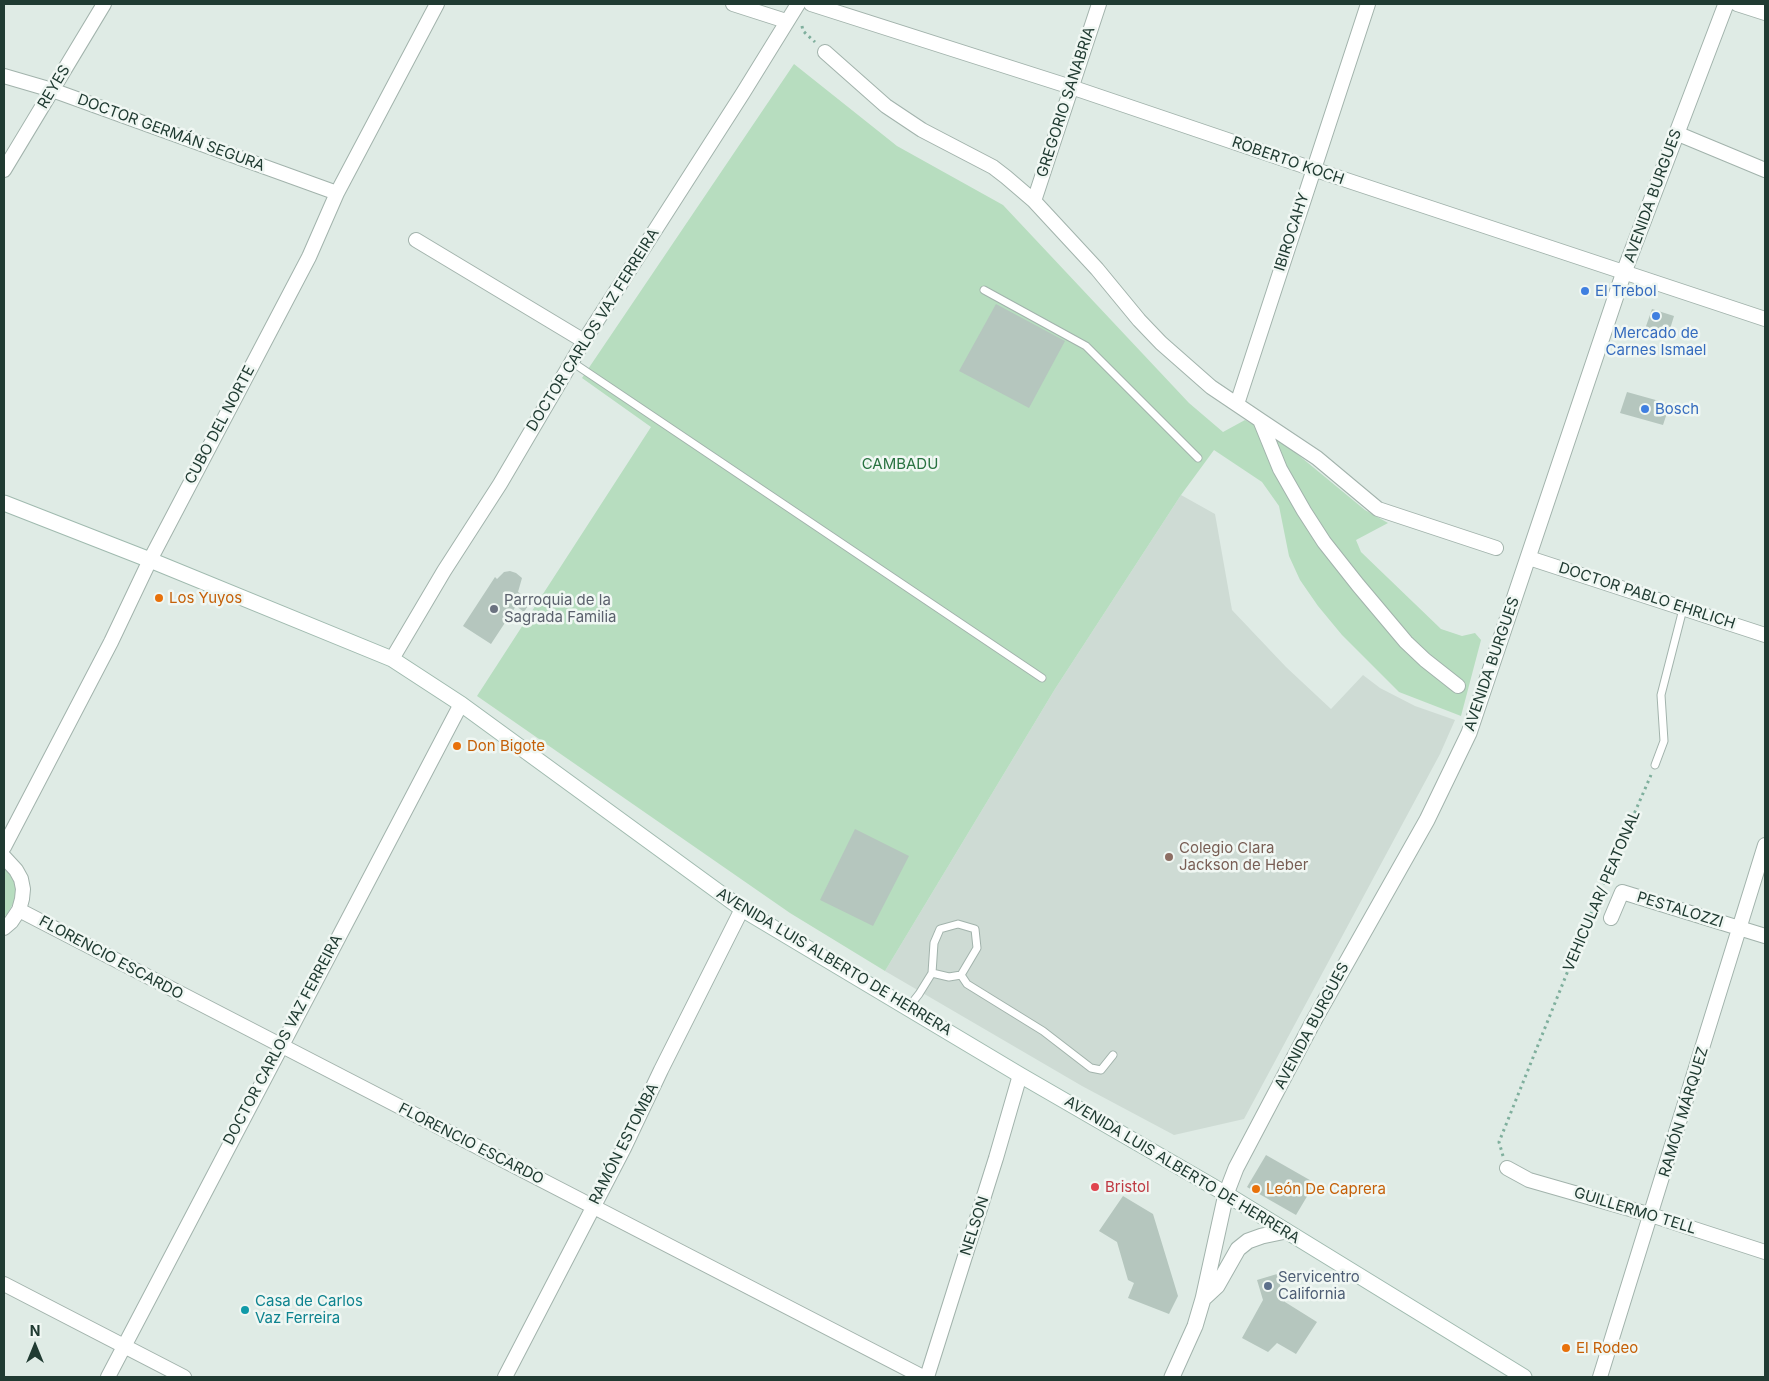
<!DOCTYPE html>
<html>
<head>
<meta charset="utf-8">
<style>
	body { margin:0 }
	#map { position:relative; width:1769px; height:1381px; overflow:hidden; background:#dfebe5; font-family:Inter,sans-serif }
	canvas { display:block }
	.frame { position:absolute; inset:0; border:5px solid #203b32; pointer-events:none }
	.north { position:absolute; left:10px; top:1321px; width:50px; height:50px; -webkit-text-stroke:4px #f0f7f3; paint-order:stroke; rotate:0deg; font-size:14px; font-weight:700; line-height:20px; text-align:center; color:#203b32 }
	.north::after { content:''; display:block; margin:auto; width:18px; height:22px; background:#203b32; clip-path:polygon(50% 0,100% 100%,50% 72%,0 100%) }
</style>
</head>
<body>
<div id="map">
<canvas width="1769" height="1381"></canvas>
<div class="frame"></div>
<div class="north">N</div>
</div>
<script>
const g = document.querySelector('canvas').getContext('2d');
g.lineJoin = 'round';
function paint(path, color) {
  g.fillStyle = color;
  g.fill(path, 'evenodd');
}
function shape(rows) {
  const path = new Path2D();
  for (const r of rows) {
    path.moveTo(r[0], r[1]);
    for (let i = 2; i < r.length; i += 2) path.lineTo(r[i], r[i + 1]);
  }
  return path;
}
function trace(path, color, width, dash) {
  g.strokeStyle = color;
  g.lineWidth = width;
  g.lineCap = dash ? 'butt' : 'round';
  g.setLineDash(dash || []);
  g.stroke(path);
}
function label(font, color, halo, rows, align = 'center') {
  g.font = font + ' Inter,sans-serif';
  g.lineWidth = 5;
  g.setLineDash([]);
  g.textBaseline = 'middle';
  g.strokeStyle = halo;
  g.fillStyle = color;
  for (const [text, x, y, turn = 0] of rows) {
    g.save();
    g.translate(x, y);
    g.rotate((+turn || 0) * Math.PI / 180);
    g.textAlign = isNaN(turn) ? turn : align;
    if (halo) g.strokeText(text, 0, 0);
    g.fillText(text, 0, 0);
    g.restore();
  }
}
paint(shape([
	[1181,495,1215,514,1232,610,1286,667,1331,709,1363,675,1380,688,1415,706,1455,720,1440,754,1244,1119,1174,1135,1082,1086,885,971,1055,689]
]), '#cedbd4');
paint(shape([
	[794,64,897,146,1003,205,1189,403,1223,432,1245,420,1279,439,1365,510,1388,523,1356,540,1361,552,1441,629,1462,636,1475,633,1481,640,1461,716,1399,692,1342,635,1318,606,1300,580,1289,556,1279,506,1262,482,1214,450,1181,495,1055,689,885,971,790,913,477,696,651,427,582,378],
	[4,865,12,875,16,888,14,902,7,914,4,917]
]), '#b7ddbf');
paint(shape([
	[996,304,1065,341,1029,408,959,371],
	[1652,309,1674,316,1667,339,1644,332],
	[1627,392,1670,404,1663,425,1620,413],
	[510,571,516,573,522,578,518,592,531,601,524,612,516,606,491,644,463,626,495,577,497,579,504,572],
	[855,829,909,856,873,926,820,900],
	[1266,1155,1315,1183,1296,1215,1247,1187],
	[1123,1196,1153,1214,1178,1296,1169,1314,1128,1298,1134,1283,1128,1280,1117,1242,1099,1231],
	[1277,1274,1285,1302,1317,1322,1296,1354,1277,1343,1268,1352,1242,1338,1263,1300,1257,1280]
]), '#b5c6be');
const service = shape([
	[984,290,1086,346,1198,458],
	[572,362,1042,678],
	[1655,765,1664,741,1661,695,1683,609],
	[961,975,967,984,1043,1031,1091,1068,1101,1070,1113,1055],
	[908,1008,919,994,932,973,934,943,940,929,958,924,975,929,977,948,961,975,949,977,932,973]
]);
const minor = shape([
	[733,4,786,21],
	[811,4,1071,87,1313,169,1765,319],
	[1737,4,1765,13],
	[825,52,886,106,922,130,993,167,1006,177,1034,201,1097,269,1139,320,1161,343,1211,387,1260,420,1280,469,1304,511,1324,542,1358,585,1406,642,1425,660,1458,686],
	[4,76,52,90,337,193],
	[1676,133,1765,170],
	[4,170,104,4],
	[1034,201,1099,4],
	[416,240,584,341],
	[1237,404,1368,4],
	[1260,420,1317,458,1378,509,1496,548],
	[1529,558,1765,635],
	[392,659,444,571,500,484,584,341,743,93,798,4],
	[4,847,111,642,150,560,309,257,337,193,437,4],
	[4,857,16,870,21,879,23,889,22,899,19,910,11,922,4,928],
	[19,910,923,1377],
	[1611,918,1622,892,1765,936],
	[1507,1168,1529,1180,1651,1215,1765,1252],
	[4,1284,184,1377],
	[108,1377,461,704],
	[505,1377,624,1148,661,1070,742,909],
	[927,1377,996,1158,1020,1075],
	[1600,1377,1765,845]
]);
const tertiary = shape([
	[1203,1299,1217,1286,1238,1249,1248,1241,1262,1236,1286,1231],
	[1172,1377,1195,1326,1203,1299,1226,1194,1236,1168,1313,1022,1427,820,1469,733,1624,272,1726,4]
]);
const secondary = shape([
	[4,503,150,560,392,659,461,704,742,909,1020,1075,1226,1194,1524,1377]
]);
trace(service, '#a2b3ac', 9);
trace(minor, '#a2b3ac', 16);
trace(tertiary, '#a2b3ac', 17);
trace(secondary, '#a0baaf', 17);
trace(shape([
	[802,26,803,31,815,42],
	[1503,1156,1499,1142,1592,911,1651,775]
]), '#7faf9d', 3, [2.5, 4]);
trace(service, '#fff', 7);
trace(minor, '#fff', 14);
trace(tertiary, '#fff', 15);
trace(secondary, '#fff', 15);
for (const [x, y, r, color] of [
	[1585,291,5,"#3f7fe0"],
	[1656,316,5,"#3f7fe0"],
	[1645,409,5,"#3f7fe0"],
	[159,598,5,"#e8710a"],
	[494,609,5,"#6b7280"],
	[457,746,5,"#e8710a"],
	[1169,857,5,"#8d6e63"],
	[1095,1187,5,"#e0444e"],
	[1256,1189,5,"#e8710a"],
	[1268,1286,5,"#5c6f8a"],
	[245,1310,5,"#0f9aa8"],
	[1566,1348,5,"#e8710a"]
]) {
  const dot = new Path2D();
  dot.arc(x, y, r, 0, 2 * Math.PI);
  g.fillStyle = color;
  g.fill(dot);
  trace(dot, '#f0f7f3', 2);
}
label('15px', '#203b32', '#f0f7f3', [
	["REYES",54,87,-59],
	["GREGORIO SANABRIA",1066,102,-72],
	["DOCTOR GERMÁN SEGURA",171,133,20],
	["ROBERTO KOCH",1288,161,19],
	["AVENIDA BURGUES",1653,196,-70],
	["IBIROCAHY",1292,232,-72],
	["DOCTOR CARLOS VAZ FERREIRA",593,330,-58],
	["CUBO DEL NORTE",220,425,-62],
	["DOCTOR PABLO EHRLICH",1647,596,18],
	["AVENIDA BURGUES",1492,664,-71],
	["VEHICULAR/ PEATONAL",1602,891,-67],
	["PESTALOZZI",1680,910,17],
	["FLORENCIO ESCARDO",111,958,28],
	["AVENIDA LUIS ALBERTO DE HERRERA",834,962,31],
	["AVENIDA BURGUES",1312,1026,-62],
	["DOCTOR CARLOS VAZ FERREIRA",283,1040,-62],
	["RAMÓN MÁRQUEZ",1684,1112,-73],
	["FLORENCIO ESCARDO",471,1144,27],
	["RAMÓN ESTOMBA",624,1144,-63],
	["AVENIDA LUIS ALBERTO DE HERRERA",1182,1170,31],
	["GUILLERMO TELL",1635,1211,17],
	["NELSON",975,1226,-72]
]);
label('15px', '#366cbe', '#f0f7f3', [
	["El Trebol",1595,291],
	["Mercado de",1656,333,"center"],
	["Carnes Ismael",1656,350,"center"],
	["Bosch",1655,409]
], 'left');
label('15px', '#297341', '#f0f7f3', [
	["CAMBADU",900,464]
]);
label('15px', '#c56008', '#f0f7f3', [
	["Los Yuyos",169,598],
	["Don Bigote",467,746],
	["León De Caprera",1266,1189],
	["El Rodeo",1576,1348]
], 'left');
label('15px', '#5b616d', '#f0f7f3', [
	["Parroquia de la",504,600],
	["Sagrada Familia",504,617]
], 'left');
label('15px', '#785e54', '#f0f7f3', [
	["Colegio Clara",1179,848],
	["Jackson de Heber",1179,865]
], 'left');
label('15px', '#be3a42', '#f0f7f3', [
	["Bristol",1105,1187]
], 'left');
label('15px', '#4e5e75', '#f0f7f3', [
	["Servicentro",1278,1277],
	["California",1278,1294]
], 'left');
label('15px', '#0d838f', '#f0f7f3', [
	["Casa de Carlos",255,1301],
	["Vaz Ferreira",255,1318]
], 'left');
</script>
</body>
</html>
